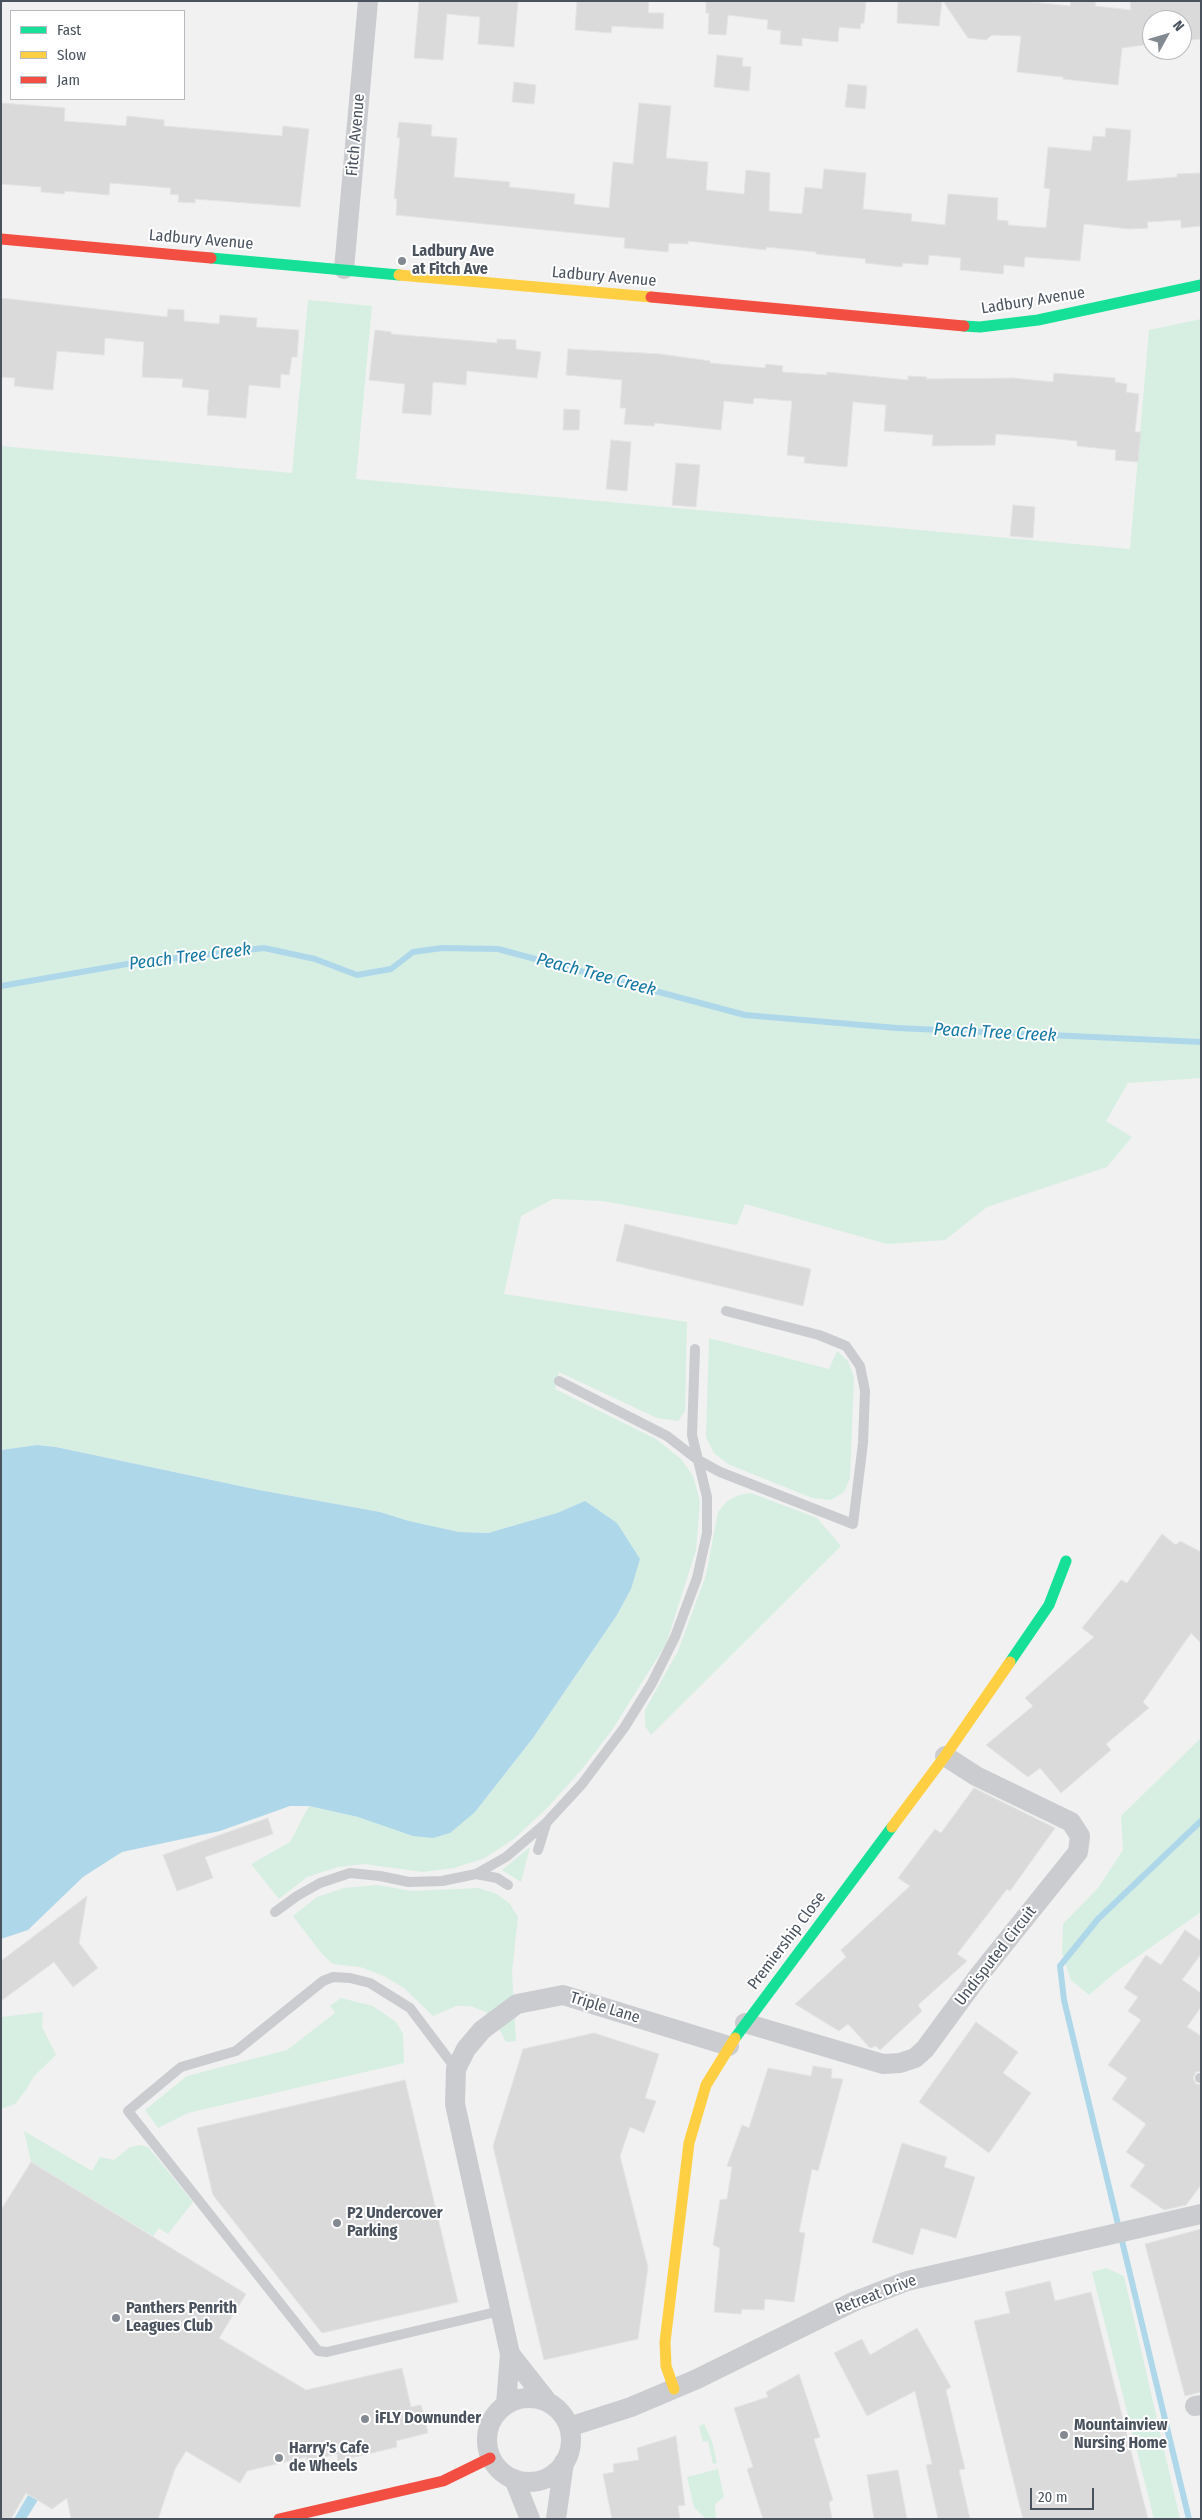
<!DOCTYPE html>
<html>
<head>
<meta charset="utf-8">
<style>
	body { margin:0 }
	#map { position:relative; width:1202px; height:2520px; overflow:hidden; background:#f1f1f1; font-family:"Fira Sans Condensed",sans-serif }
	canvas { display:block }
	.frame { position:absolute; inset:0; border:2px solid #49525d; pointer-events:none }
	.legend { position:absolute; left:10px; top:10px; width:175px; height:90px; box-sizing:border-box; background:#fff; border:1px solid #b6babe; margin:0; padding:6px 9px; list-style:none; font-size:15px; color:#49525d }
	.legend li { display:flex; align-items:center; gap:10px; height:25px }
	.legend b { width:25px; border:1px solid #b6babe }
	.north { position:absolute; left:1142px; top:10px; width:50px; height:50px; box-sizing:border-box; background:#fff; border:1px solid #b6babe; border-radius:50%; rotate:51deg; font-size:14px; font-weight:700; line-height:20px; text-align:center; color:#49525d }
	.north::after { content:''; display:block; margin:auto; width:18px; height:22px; background:#848a91; clip-path:polygon(50% 0,100% 100%,50% 72%,0 100%) }
	.scale { position:absolute; left:1030px; top:2488px; width:64px; height:22px; box-sizing:border-box; border:2px solid #49525d; border-top:0; padding-left:6px; font-size:15px; line-height:18px; white-space:nowrap; color:#49525d; -webkit-text-stroke:4px #fff; paint-order:stroke }
</style>
</head>
<body>
<div id="map">
<canvas width="1202" height="2520"></canvas>
<div class="frame"></div>
<ul class="legend">
<li><b style="height:6px;background:#16e098"></b>Fast</li>
<li><b style="height:6px;background:#ffcf43"></b>Slow</li>
<li><b style="height:6px;background:#f24e42"></b>Jam</li>
</ul>
<div class="north">N</div>
<div class="scale">20 m</div>
</div>
<script>
const g = document.querySelector('canvas').getContext('2d');
g.lineJoin = 'round';
function paint(path, color) {
  g.fillStyle = color;
  g.fill(path, 'evenodd');
}
function shape(rows) {
  const path = new Path2D();
  for (const r of rows) {
    if (r.length === 3) {
      path.moveTo(r[0] + r[2], r[1]);
      path.arc(r[0], r[1], r[2], 0, 2 * Math.PI);
      continue;
    }
    path.moveTo(r[0], r[1]);
    for (let i = 2; i < r.length; i += 2) path.lineTo(r[i], r[i + 1]);
  }
  return path;
}
function trace(path, color, width, dash) {
  g.strokeStyle = color;
  g.lineWidth = width;
  g.lineCap = dash ? 'butt' : 'round';
  g.setLineDash(dash || []);
  g.stroke(path);
}
function label(font, color, halo, rows, align = 'center') {
  g.font = font + ' "Fira Sans Condensed",sans-serif';
  g.lineWidth = 4;
  g.setLineDash([]);
  g.textBaseline = 'middle';
  g.strokeStyle = halo;
  g.fillStyle = color;
  for (const [text, x, y, turn = 0] of rows) {
    g.save();
    g.translate(x, y);
    g.rotate((+turn || 0) * Math.PI / 180);
    g.textAlign = isNaN(turn) ? turn : align;
    if (halo) g.strokeText(text, 0, 0);
    g.fillText(text, 0, 0);
    g.restore();
  }
}
paint(shape([
	[308,300,372,306,356,479,1130,549,1149,330,1201,319,1201,1078,1128,1083,1106,1121,1132,1137,1107,1167,987,1207,945,1240,887,1244,745,1204,737,1225,602,1201,553,1199,521,1216,504,1294,687,1322,685,1411,678,1421,657,1418,559,1372,555,1389,656,1439,681,1459,693,1476,700,1501,696,1550,666,1644,612,1730,582,1769,548,1807,515,1838,485,1858,454,1868,423,1872,364,1864,338,1867,307,1877,279,1899,251,1864,290,1842,309,1806,358,1817,475,1812,533,1738,617,1615,631,1589,585,1501,557,1513,488,1533,459,1532,409,1521,380,1512,259,1490,56,1447,37,1445,1,1450,1,446,292,473],
	[709,1338,829,1369,837,1351,848,1361,854,1377,850,1478,844,1492,831,1500,812,1498,728,1464,714,1453,706,1437],
	[751,1493,817,1518,841,1546,651,1735,645,1726,645,1710,678,1651,706,1575,718,1512,727,1501,739,1495],
	[1201,1738,1201,1912,1117,1971,1089,1995,1071,1980,1062,1953,1063,1924,1098,1888,1123,1850,1121,1816],
	[530,1847,521,1882,502,1870],
	[377,1885,412,1891,479,1888,497,1894,510,1904,518,1917,512,1972,516,2041,506,2042,497,2025,486,2012,470,2006,456,2006,433,2016,404,1988,384,1976,360,1967,333,1964,322,1954,293,1916,317,1897,344,1888],
	[341,1998,373,2006,396,2022,403,2034,404,2063,188,2113,158,2128,145,2110,187,2076,287,2050,335,2013,330,2006],
	[43,2012,42,2027,56,2055,34,2076,26,2090,15,2104,1,2109,1,2017],
	[24,2131,92,2171,100,2157,114,2160,130,2147,140,2145,148,2147,193,2202,168,2234,159,2228,153,2236,31,2162],
	[1106,2268,1124,2276,1180,2519,1154,2519,1092,2272],
	[704,2424,712,2441,717,2463,713,2464,708,2441,703,2442,699,2426],
	[718,2469,724,2497,715,2504,716,2519,706,2519,694,2507,687,2477]
]), '#d7efe2');
paint(shape([
	[37,1445,56,1447,259,1490,380,1512,409,1521,459,1532,488,1533,557,1513,585,1501,617,1523,640,1559,631,1589,617,1615,533,1738,475,1812,450,1833,433,1838,413,1836,358,1817,309,1806,290,1806,220,1831,122,1852,83,1877,28,1930,1,1939,1,1450],
	[28,2495,38,2500,26,2519,14,2519]
]), '#aed8ea');
trace(shape([
	[1,986,133,963,264,948,315,959,357,975,391,969,413,952,442,948,498,949,745,1015,897,1028,1201,1042],
	[1189,2519,1064,2000,1060,1966,1098,1919,1201,1821]
]), '#aed8ea', 6);
const building = shape([
	[419,1,518,1,514,47,478,44,480,17,447,14,443,60,414,58,419,1],
	[577,1,649,1,648,13,664,13,663,29,612,26,611,33,575,30,577,1],
	[706,1,866,1,864,23,861,23,860,29,839,27,838,42,802,38,802,46,780,44,781,31,767,29,768,20,728,15,726,35,708,34,709,13,706,13,706,1],
	[898,1,942,1,939,26,897,23,898,1],
	[943,1,1023,1,1070,6,1071,1,1096,1,1095,6,1131,10,1130,1,1201,1,1201,39,1182,41,1182,20,1152,20,1152,44,1122,48,1118,85,1063,79,1063,77,1017,72,1021,36,992,35,986,40,968,38,943,1],
	[717,55,743,58,742,66,751,67,749,91,714,87,717,55],
	[514,82,536,85,534,104,512,102,514,82],
	[848,84,867,86,865,109,845,107,848,84],
	[1,103,65,108,64,121,126,126,127,116,164,120,164,126,282,136,283,126,309,129,300,207,195,199,195,203,178,202,179,195,170,194,171,188,110,183,109,195,65,191,64,194,41,192,41,187,1,184,1,103],
	[639,103,671,106,666,158,708,162,706,190,744,194,746,170,770,173,769,211,802,214,805,187,822,189,824,169,866,173,863,209,912,214,911,221,945,225,948,194,998,198,997,220,1008,221,1008,225,1046,228,1050,189,1044,188,1048,147,1091,151,1093,136,1105,137,1106,128,1131,130,1127,181,1177,177,1177,174,1201,173,1201,226,1181,228,1181,220,1147,222,1148,228,1129,229,1084,224,1080,261,1025,257,1024,267,1004,265,1003,274,960,270,961,258,929,255,928,265,903,263,902,267,865,263,866,259,816,254,816,252,766,247,766,250,688,241,688,244,669,243,668,252,624,248,625,238,396,215,397,199,394,198,400,138,397,137,399,122,432,125,431,136,457,138,454,177,510,182,509,187,575,194,574,204,609,208,613,162,633,164,639,103],
	[1,298,167,317,168,309,184,310,184,321,219,324,220,315,257,318,256,327,299,330,297,357,292,357,289,375,281,374,280,388,249,385,246,418,207,415,209,390,182,387,183,379,142,377,144,342,105,338,104,355,57,351,53,390,14,386,15,378,1,377,1,298],
	[375,330,391,332,391,334,497,343,497,339,516,340,516,349,541,352,537,378,467,371,466,385,433,382,431,415,402,413,405,384,369,380,375,330],
	[568,349,660,354,710,361,710,363,765,368,766,364,783,366,782,372,827,375,827,372,908,380,908,376,927,377,926,379,1013,378,1053,382,1054,373,1115,378,1115,382,1127,384,1126,392,1139,394,1135,432,1141,432,1138,462,1115,460,1116,450,1077,446,1077,441,1048,438,996,434,995,445,932,446,933,435,884,431,886,405,853,402,847,467,804,463,805,457,787,455,792,401,754,398,753,404,724,401,721,430,655,423,654,426,624,424,626,408,620,408,622,380,566,375,568,349],
	[564,409,580,410,579,430,563,430,564,409],
	[611,440,631,442,627,491,606,489,611,440],
	[676,463,700,465,696,507,672,505,676,463],
	[1013,505,1035,507,1033,538,1010,536,1013,505],
	[625,1224,811,1269,803,1306,616,1261,625,1224],
	[1162,1534,1176,1545,1180,1541,1201,1552,1201,1643,1191,1633,1143,1702,1149,1708,1106,1744,1111,1750,1061,1793,1040,1768,1028,1777,986,1745,1033,1706,1025,1698,1094,1637,1082,1628,1121,1580,1127,1583,1162,1534],
	[974,1788,1055,1828,1010,1891,1007,1889,957,1954,967,1961,918,2005,922,2011,880,2050,876,2046,870,2048,848,2024,839,2031,795,2004,846,1957,841,1950,910,1886,898,1878,935,1829,941,1833,974,1788],
	[268,1818,273,1834,205,1857,213,1878,177,1891,163,1855,268,1818],
	[87,1896,79,1943,98,1968,73,1987,54,1962,1,2001,1,1961,87,1896],
	[1185,1930,1201,1941,1201,1954,1182,1980,1201,1993,1201,2007,1187,2027,1201,2036,1201,2071,1196,2072,1193,2078,1196,2084,1201,2085,1201,2185,1186,2205,1164,2210,1130,2186,1145,2165,1126,2152,1146,2124,1112,2099,1127,2078,1108,2065,1141,2020,1128,2011,1138,1997,1124,1988,1146,1955,1161,1965,1185,1930],
	[976,2022,1018,2052,1003,2073,1031,2093,989,2153,919,2102,976,2022],
	[594,2033,659,2054,645,2098,656,2101,644,2133,630,2127,620,2156,648,2267,638,2339,544,2360,493,2146,523,2049,594,2033],
	[813,2066,832,2069,831,2078,843,2079,818,2171,812,2169,799,2232,805,2233,794,2302,765,2299,764,2310,742,2309,741,2314,714,2312,720,2248,713,2245,720,2200,727,2199,732,2167,727,2166,742,2125,749,2128,768,2068,811,2076,813,2066],
	[405,2080,458,2302,322,2333,213,2195,197,2128,405,2080],
	[902,2143,947,2157,944,2167,975,2177,956,2238,921,2228,913,2255,872,2242,902,2143],
	[31,2162,246,2294,219,2338,306,2390,402,2368,411,2407,421,2405,428,2433,396,2441,397,2447,338,2461,337,2454,307,2461,306,2457,247,2471,240,2483,186,2451,175,2469,158,2519,71,2519,67,2498,52,2509,26,2493,11,2519,1,2519,1,2210,31,2162],
	[1201,2229,1201,2392,1185,2396,1145,2244,1201,2229],
	[1050,2281,1055,2301,1091,2292,1148,2519,1023,2519,974,2321,1010,2313,1005,2292,1050,2281],
	[917,2328,951,2387,946,2390,965,2469,959,2470,970,2519,938,2519,926,2465,932,2464,915,2391,867,2416,834,2353,862,2339,870,2355,917,2328],
	[799,2374,820,2437,814,2439,833,2500,829,2502,832,2519,763,2519,747,2469,753,2467,734,2408,768,2397,766,2392,799,2374],
	[676,2436,685,2505,678,2506,680,2519,612,2519,603,2474,614,2472,613,2464,639,2460,637,2448,676,2436],
	[898,2470,907,2519,874,2519,867,2475,898,2470]
]);
paint(building, '#dadadb');
trace(building, '#e3e3e4', 1);
trace(shape([
	[695,1349,692,1435,698,1460,720,1472,853,1524,863,1443,865,1391,860,1366,846,1346,819,1335,726,1311],
	[538,1850,546,1824],
	[476,1874,506,1857,546,1823,582,1784,624,1728,652,1683,675,1637,697,1578,707,1533,707,1497,698,1460,667,1436,559,1381],
	[275,1912,297,1896,320,1883,350,1873,380,1876,409,1882,442,1881,476,1874,497,1878,508,1885],
	[456,2069,410,2008,370,1983,350,1978,333,1977,323,1981,236,2051,181,2067,128,2111,318,2351,327,2352,500,2311],
	[1200,2078,1201,2078]
]), '#cbcccf', 10);
trace(shape([
	[344,269,368,1],
	[745,2023,883,2064,900,2063,915,2058,925,2049,980,1974,1078,1852,1080,1836,1071,1822,976,1776,945,1756],
	[510,2354,547,2401],
	[529,2440,42],
	[506,2404,510,2354,455,2104,456,2069,466,2049,482,2030,517,2004,563,1995,729,2046],
	[1195,2406,1201,2405],
	[569,2427,631,2407,697,2379,853,2302,907,2281,1201,2214],
	[514,2479,530,2519],
	[556,2519,564,2462]
]), '#cbcccf', 20);
trace(shape([
	[211,258,399,275],
	[964,326,980,327,1038,320,1201,285],
	[1010,1662,1049,1605,1066,1561],
	[735,2038,892,1827]
]), '#16e098', 11);
trace(shape([
	[399,275,651,297],
	[892,1827,945,1756,1010,1662],
	[674,2389,666,2366,665,2342,689,2143,706,2085,735,2038]
]), '#ffcf43', 11);
trace(shape([
	[1,239,211,258],
	[651,297,964,326],
	[279,2519,443,2481,490,2458]
]), '#f24e42', 11);
for (const [x, y, r, color] of [
	[402,261,5,"#848a91"],
	[337,2223,5,"#848a91"],
	[116,2318,5,"#848a91"],
	[365,2419,5,"#848a91"],
	[1064,2435,5,"#848a91"],
	[279,2458,5,"#848a91"]
]) {
  const dot = new Path2D();
  dot.arc(x, y, r, 0, 2 * Math.PI);
  g.fillStyle = color;
  g.fill(dot);
  trace(dot, '#fff', 2);
}
label('16px', '#49525d', '#fff', [
	["Fitch Avenue",356,135,-85],
	["Ladbury Avenue",201,240,5],
	["Ladbury Avenue",604,277,5],
	["Ladbury Avenue",1033,301,-9],
	["Premiership Close",787,1941,-53],
	["Undisputed Circuit",996,1956,-52],
	["Triple Lane",605,2008,17],
	["Retreat Drive",876,2295,-21]
]);
label('bold 16px', '#49525d', '#fff', [
	["Ladbury Ave",412,252],
	["at Fitch Ave",412,270],
	["P2 Undercover",347,2214],
	["Parking",347,2232],
	["Panthers Penrith",126,2309],
	["Leagues Club",126,2327],
	["iFLY Downunder",375,2419],
	["Mountainview",1074,2426],
	["Nursing Home",1074,2444],
	["Harry's Cafe",289,2449],
	["de Wheels",289,2467]
], 'left');
label('italic 18px', '#1579a3', '#fff', [
	["Peach Tree Creek",190,957,-7],
	["Peach Tree Creek",596,975,15],
	["Peach Tree Creek",995,1033,3]
]);
</script>
</body>
</html>
